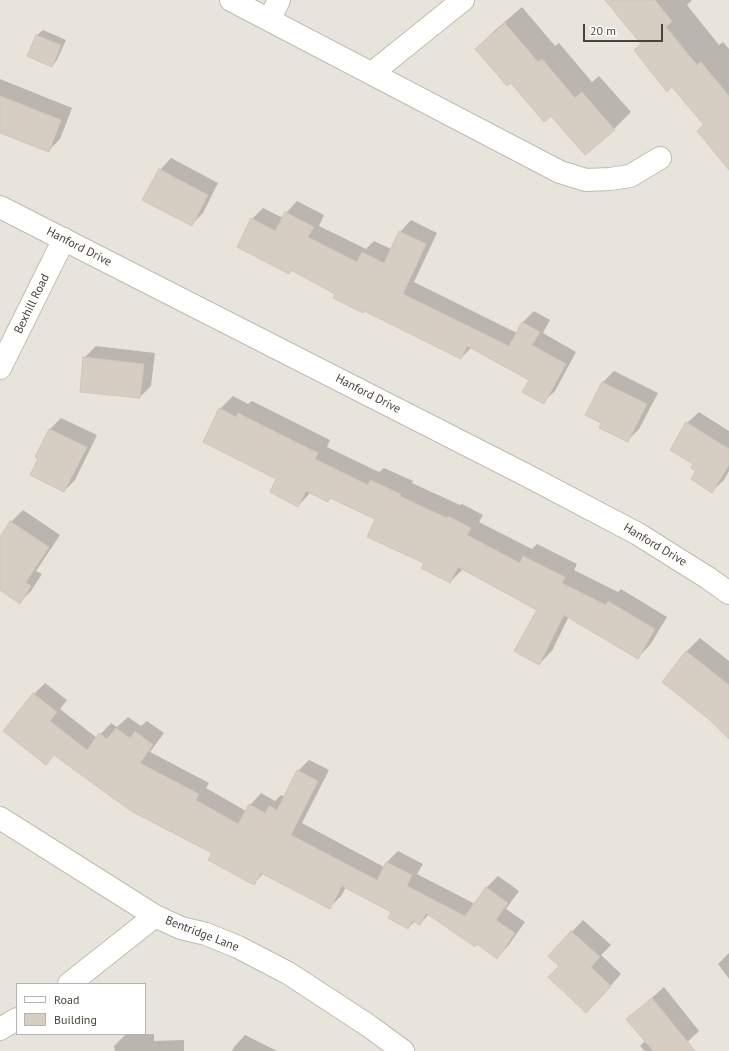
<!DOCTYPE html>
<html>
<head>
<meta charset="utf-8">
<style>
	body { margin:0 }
	#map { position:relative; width:729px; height:1051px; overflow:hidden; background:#f5f2ec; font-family:"PT Sans",sans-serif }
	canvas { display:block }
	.legend { position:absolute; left:16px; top:983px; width:130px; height:52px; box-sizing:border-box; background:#fff; border:1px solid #b7b4b0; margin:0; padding:5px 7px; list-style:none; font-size:12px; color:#4a433a }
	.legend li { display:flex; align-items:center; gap:8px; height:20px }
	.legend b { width:20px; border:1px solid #b7b4b0 }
	.scale { position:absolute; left:583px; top:24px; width:80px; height:18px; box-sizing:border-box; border:2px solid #4a433a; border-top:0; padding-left:5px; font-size:12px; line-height:14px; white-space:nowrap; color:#4a433a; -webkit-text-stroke:3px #fff; paint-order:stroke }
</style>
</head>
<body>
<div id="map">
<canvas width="729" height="1051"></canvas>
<ul class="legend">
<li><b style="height:5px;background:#fff"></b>Road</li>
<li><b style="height:11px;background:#d6cec2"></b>Building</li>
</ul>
<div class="scale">20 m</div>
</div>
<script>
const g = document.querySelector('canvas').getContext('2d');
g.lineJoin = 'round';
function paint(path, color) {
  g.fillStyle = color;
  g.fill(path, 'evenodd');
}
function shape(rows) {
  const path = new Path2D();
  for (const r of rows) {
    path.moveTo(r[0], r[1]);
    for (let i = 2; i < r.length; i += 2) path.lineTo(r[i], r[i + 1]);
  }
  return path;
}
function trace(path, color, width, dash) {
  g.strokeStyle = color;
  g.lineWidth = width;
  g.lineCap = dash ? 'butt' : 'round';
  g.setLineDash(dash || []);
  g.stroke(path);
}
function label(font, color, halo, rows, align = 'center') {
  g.font = font + ' "PT Sans",sans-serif';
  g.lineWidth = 3.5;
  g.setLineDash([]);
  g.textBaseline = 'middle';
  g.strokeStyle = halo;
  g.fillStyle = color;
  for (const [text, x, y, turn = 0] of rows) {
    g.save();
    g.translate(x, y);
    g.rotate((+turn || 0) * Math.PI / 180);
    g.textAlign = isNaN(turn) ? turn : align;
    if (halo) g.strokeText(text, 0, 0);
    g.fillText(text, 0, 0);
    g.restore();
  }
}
paint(shape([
	[0,0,729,0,729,1051,0,1051],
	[17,984,145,984,145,1034,17,1034]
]), '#e9e4db');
paint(shape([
	[606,0,692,0,687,5,719,45,723,42,729,49,729,168,698,131,704,124],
	[522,7,555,46,559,43,592,82,599,76,631,112,614,129,585,154,552,115,511,82,477,49,493,32],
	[43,30,66,40,57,60,52,66,28,56,37,35],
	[0,79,72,108,60,139,48,151,0,132],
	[171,158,218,183,203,213,191,225,160,170],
	[297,201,324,215,319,226,366,249,374,241,391,249,400,232,411,220,437,233,414,282,517,333,523,322,534,311,550,320,543,333,576,352,555,391,543,402,530,379,472,347,461,358,292,270,289,272,252,219,263,208,283,218,286,213],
	[96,346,155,353,151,386,140,397,84,358],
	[614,371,658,393,639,429,628,440,602,422,603,382],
	[233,396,248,404,252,401,330,440,327,447,379,472,384,468,413,481,412,483,460,505,462,504,483,515,479,522,532,549,537,544,577,564,574,570,618,592,621,589,667,617,650,645,638,657,569,616,552,651,539,664,538,610,463,569,450,582,425,563,376,518,331,497,328,500,311,492,298,506,220,409],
	[699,412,729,431,729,471,724,480,712,491,695,464,687,423],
	[61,418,97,435,75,480,64,491,40,458,37,457,50,429],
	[23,510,60,535,36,571,42,574,31,591,20,602,0,589,0,538,11,522],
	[700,638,729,661,729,737,686,652],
	[45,683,67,700,60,709,97,738,111,723,117,727,128,717,141,726,147,721,164,733,150,752,209,783,206,788,246,811,250,805,261,793,275,801,281,795,285,797,298,771,309,760,329,770,302,823,384,867,387,862,398,851,423,864,417,874,475,904,486,888,498,876,519,891,506,909,525,922,508,946,497,957,477,943,429,914,420,924,415,921,408,928,392,912,346,887,341,896,330,907,264,873,254,883,213,852,55,754,34,694],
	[583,920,611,945,601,955,621,974,598,1000,549,956],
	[729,953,729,979,718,964],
	[664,987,699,1031,678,1051,645,1051,640,1046,645,1041,627,1020],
	[126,1034,154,1034,154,1041,184,1040,184,1051,115,1051,114,1046],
	[245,1035,277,1051,232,1051,234,1047]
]), '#0003');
const building = shape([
	[605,0,655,0,672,21,666,27,697,65,701,62,729,96,729,170,697,131,704,125,672,87,667,92,634,50,641,44,605,0],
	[505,23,538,62,542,59,575,98,582,92,615,130,585,155,551,116,544,122,511,83,507,86,475,49,505,23],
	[36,35,61,45,52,67,27,56,36,35],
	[0,96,61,120,49,152,0,133,0,96],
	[159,169,208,195,192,226,142,200,159,169],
	[285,212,314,227,308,237,357,262,362,252,384,263,399,231,426,244,403,294,509,346,522,322,540,332,532,345,566,364,544,404,522,392,529,380,467,346,461,359,364,311,363,313,333,298,335,294,291,270,289,274,237,247,251,218,275,231,285,212],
	[83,357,144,364,140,398,80,392,83,357],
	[602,382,647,404,628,442,599,428,601,423,585,415,602,382],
	[219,408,236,417,238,413,318,453,315,459,368,485,370,480,401,494,400,496,447,518,448,516,471,528,467,535,520,563,523,556,565,577,562,583,606,605,608,601,655,629,638,659,564,615,539,665,514,651,537,610,458,567,450,583,421,568,424,563,367,537,375,519,330,498,328,502,306,491,298,507,270,492,276,479,203,442,219,408],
	[686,422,729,449,729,465,712,493,691,479,696,471,691,468,693,464,670,450,686,422],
	[49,429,87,447,64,492,30,475,38,459,35,457,49,429],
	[10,521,49,547,26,582,31,586,20,604,0,590,0,537,10,521],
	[686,651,729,685,729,739,710,720,662,682,686,651],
	[33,693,57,712,50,721,87,750,99,733,107,739,116,728,130,738,135,731,153,745,140,763,199,794,196,800,238,824,249,804,265,813,269,806,277,810,297,770,318,781,291,835,377,880,386,862,412,875,407,886,465,916,486,887,508,903,496,920,515,933,497,959,477,944,475,947,426,913,420,925,412,921,408,929,388,918,391,912,342,886,330,909,261,873,254,885,208,860,212,853,131,811,54,755,46,765,3,731,33,693],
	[571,931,600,957,591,967,611,986,586,1013,548,977,559,966,548,956,571,931],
	[652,998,695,1051,653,1051,626,1019,652,998]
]);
paint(building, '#d6cec2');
trace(building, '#d1c6b6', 1);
const minor = shape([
	[231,0,560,172,586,180,610,179,630,176,660,158],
	[269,20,279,0],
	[372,73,463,0],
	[0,207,528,476,638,534,708,578,729,593],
	[0,368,64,239],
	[0,818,155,916,181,928,206,934,238,947,288,973,369,1026,403,1051],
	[69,984,155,916],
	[0,1029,17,1019]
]);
trace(minor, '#c1baaf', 24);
trace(minor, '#fff', 22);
label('12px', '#4a433a', '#fff', [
	["Hanford Drive",79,247,27],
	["Bexhill Road",32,304,-64],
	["Hanford Drive",368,394,27],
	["Hanford Drive",655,545,31],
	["Bentridge Lane",202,934,21]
]);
</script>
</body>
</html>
